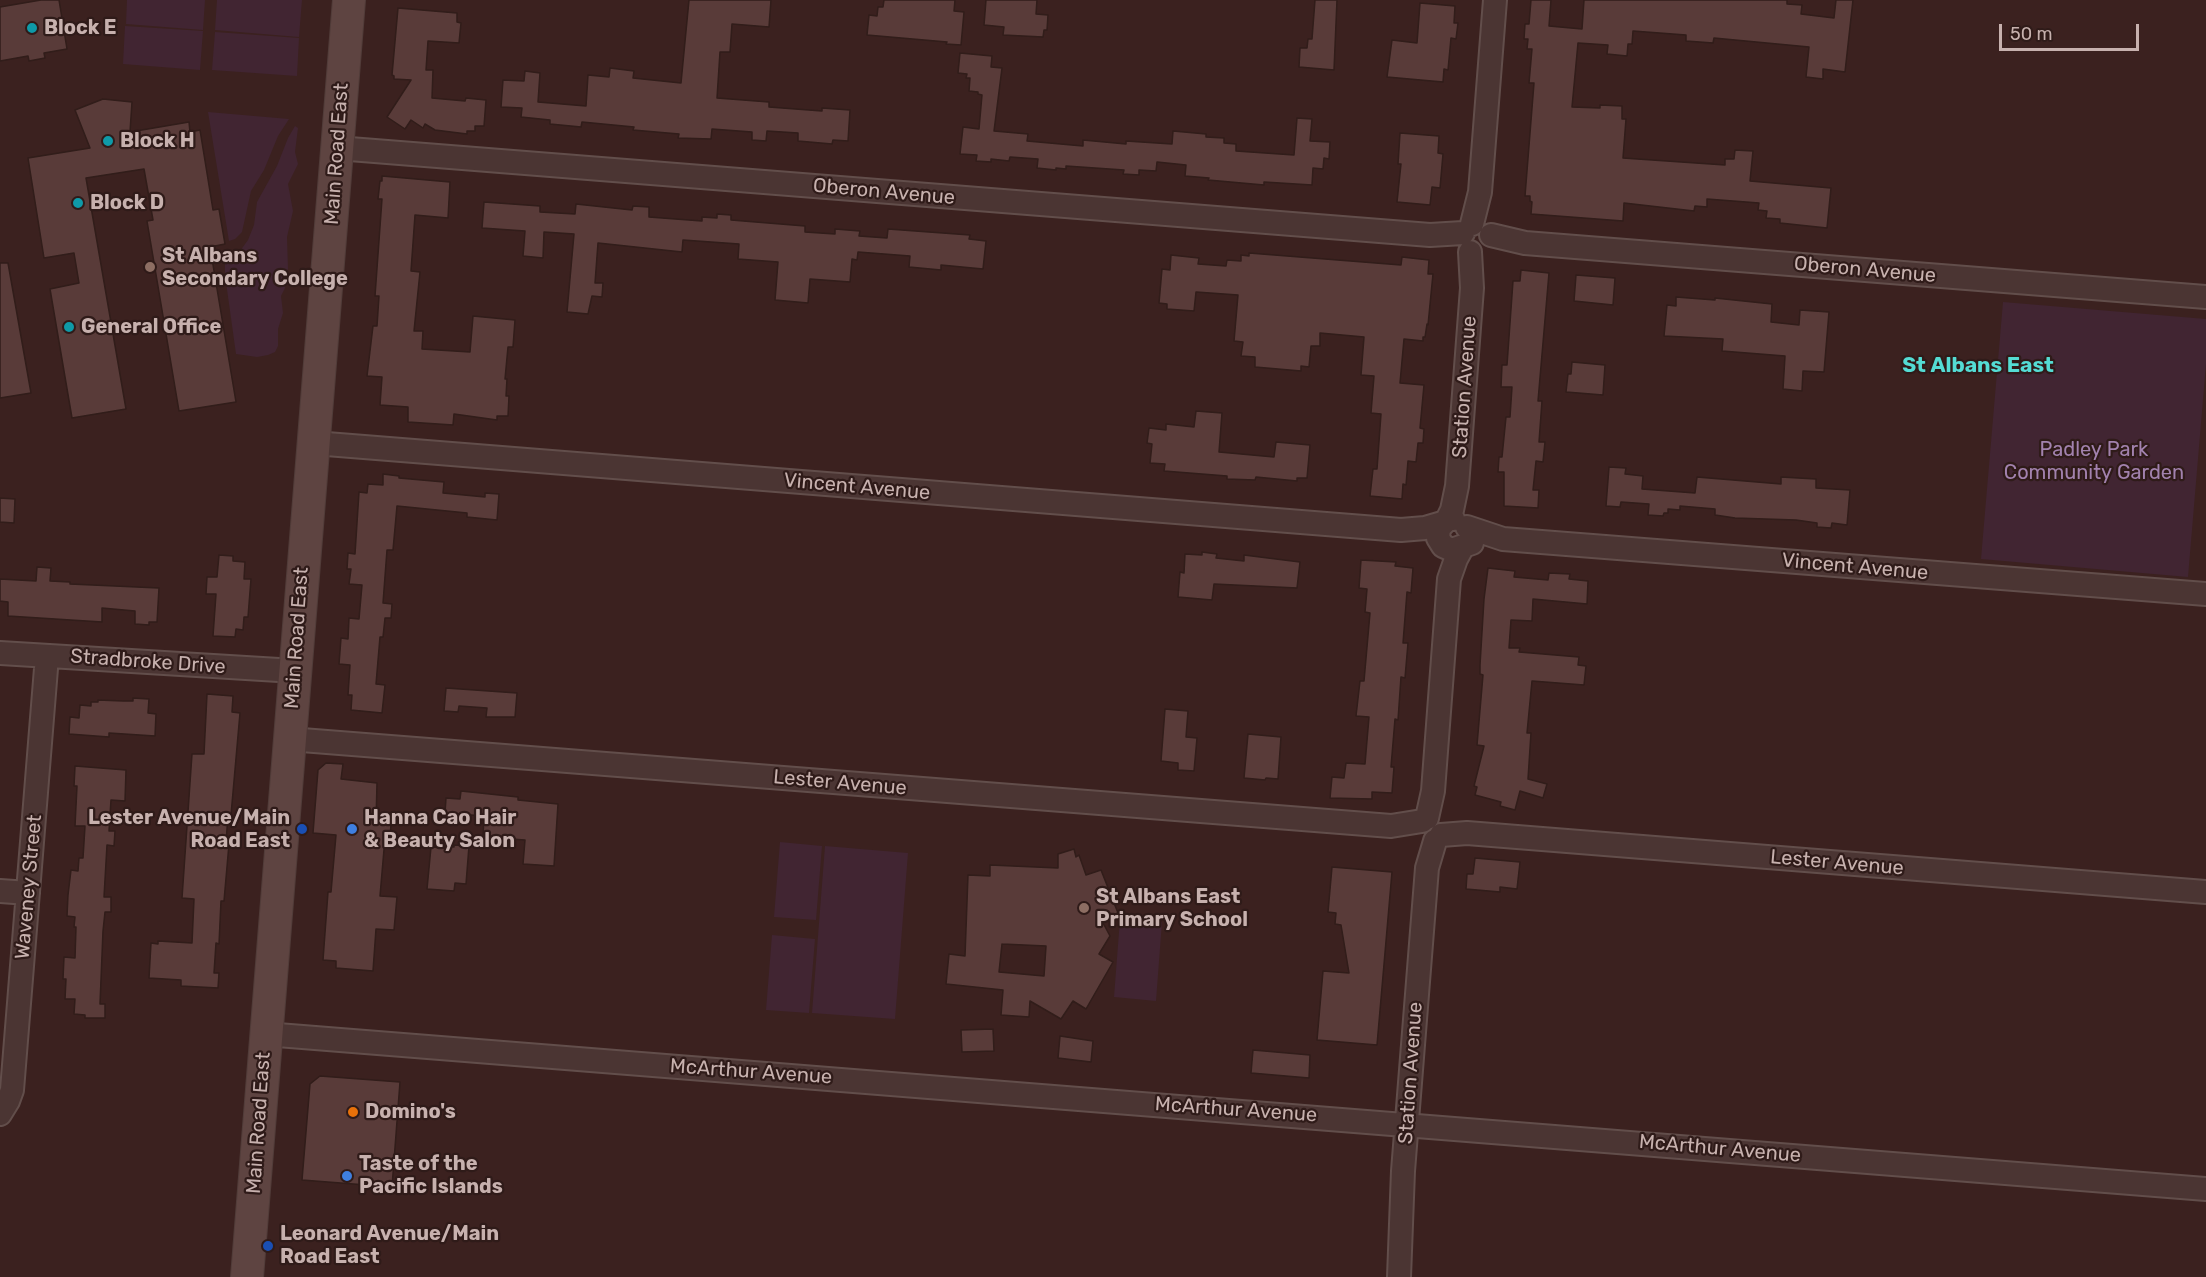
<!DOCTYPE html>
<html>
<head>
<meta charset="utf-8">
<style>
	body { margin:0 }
	#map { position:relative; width:2206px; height:1277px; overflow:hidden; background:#3b211f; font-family:Rubik,sans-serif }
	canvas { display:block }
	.scale { position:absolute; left:1999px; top:24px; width:140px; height:27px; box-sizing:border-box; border:3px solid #c7b1ae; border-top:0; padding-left:8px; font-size:18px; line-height:21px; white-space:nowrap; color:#c7b1ae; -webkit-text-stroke:4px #2f1b19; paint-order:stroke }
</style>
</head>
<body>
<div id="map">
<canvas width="2206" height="1277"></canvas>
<div class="scale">50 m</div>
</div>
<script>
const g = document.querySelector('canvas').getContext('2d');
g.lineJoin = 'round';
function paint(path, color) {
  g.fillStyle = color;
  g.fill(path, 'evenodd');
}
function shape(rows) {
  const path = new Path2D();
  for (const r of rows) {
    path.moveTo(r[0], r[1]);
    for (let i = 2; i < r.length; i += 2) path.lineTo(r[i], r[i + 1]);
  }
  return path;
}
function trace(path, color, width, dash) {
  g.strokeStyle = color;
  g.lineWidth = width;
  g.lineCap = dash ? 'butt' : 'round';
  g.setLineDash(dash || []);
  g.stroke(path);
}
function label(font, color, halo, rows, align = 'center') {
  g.font = font + ' Rubik,sans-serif';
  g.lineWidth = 4.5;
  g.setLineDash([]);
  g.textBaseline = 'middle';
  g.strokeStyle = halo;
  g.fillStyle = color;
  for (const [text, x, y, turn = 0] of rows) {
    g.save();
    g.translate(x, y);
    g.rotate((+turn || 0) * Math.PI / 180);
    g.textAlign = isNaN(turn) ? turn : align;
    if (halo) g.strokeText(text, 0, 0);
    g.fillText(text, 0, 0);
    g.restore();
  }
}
paint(shape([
	[127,0,205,0,203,30,126,24],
	[217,0,302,0,299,37,215,30],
	[125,26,203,31,200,70,123,64],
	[215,32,299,38,297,76,212,70],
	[208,112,289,119,278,136,264,170,251,191,242,232,235,239,229,241],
	[295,126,298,128,295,152,298,164,288,184,293,211,287,237,288,269,283,278,285,288,281,296,283,313,278,329,278,346,275,352,268,355,257,357,236,354,225,275,225,262,230,256,240,251,248,240,254,225,257,202,277,166,288,138],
	[2003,302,2206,319,2206,364,2188,577,1981,559],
	[780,842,822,846,816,920,774,917],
	[825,846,908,853,895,1019,812,1013],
	[1120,919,1162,922,1156,1001,1114,997],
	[772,935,815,939,809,1013,766,1010]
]), '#412532');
const building = shape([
	[41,0,59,0,67,49,44,53,45,58,29,61,28,56,0,61,0,7,41,0],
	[689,0,771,0,769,27,732,24,730,52,720,52,717,98,769,102,769,107,822,111,822,108,850,110,848,141,833,140,832,144,798,141,798,133,767,131,766,141,752,140,752,132,712,129,711,139,678,138,679,134,633,130,634,127,582,122,581,127,550,124,550,120,521,117,522,108,501,107,503,80,524,81,525,71,540,73,538,102,586,106,588,75,609,77,610,68,634,71,633,78,681,83,689,0],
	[884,0,955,0,954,11,964,12,961,45,946,44,947,42,867,35,869,15,877,16,878,7,883,7,884,0],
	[986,0,1037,0,1036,14,1048,15,1047,30,1044,30,1043,37,1003,35,1004,27,984,25,986,0],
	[1315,0,1337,0,1334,70,1299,67,1300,48,1307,48,1308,39,1312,39,1315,0],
	[1531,0,1551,0,1549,26,1582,29,1584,0,1787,0,1787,4,1802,5,1801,14,1834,18,1836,0,1853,0,1845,72,1823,69,1823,79,1806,77,1809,47,1714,38,1713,43,1686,41,1686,35,1633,31,1632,44,1628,44,1627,56,1607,54,1608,45,1578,43,1572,107,1600,108,1600,105,1622,106,1622,119,1626,119,1623,158,1725,165,1725,159,1734,159,1735,150,1753,151,1750,181,1831,188,1827,228,1780,223,1780,219,1766,218,1767,211,1758,210,1759,203,1707,199,1707,207,1695,206,1694,211,1624,203,1623,221,1531,214,1532,202,1530,201,1530,196,1525,196,1534,83,1529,83,1532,49,1527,49,1528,39,1524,39,1525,24,1529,24,1531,0],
	[1420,3,1455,6,1454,23,1458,23,1456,39,1451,38,1448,70,1444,69,1443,82,1387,77,1392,40,1417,43,1420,3],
	[398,8,457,13,457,22,461,23,459,43,428,41,426,70,433,70,432,98,465,101,466,98,486,100,484,126,475,126,475,131,467,131,467,134,435,130,425,124,423,128,411,120,405,129,387,117,411,80,394,79,394,76,392,75,398,8],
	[960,53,992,56,991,67,1002,68,994,131,1028,134,1027,141,1083,146,1083,140,1126,144,1126,141,1172,144,1173,131,1206,134,1206,137,1224,138,1224,143,1236,144,1236,151,1294,155,1297,118,1312,119,1310,141,1330,142,1329,159,1324,158,1323,169,1313,168,1312,185,1264,182,1264,185,1208,180,1209,178,1185,176,1186,165,1157,162,1156,171,1139,170,1139,175,1123,174,1124,170,1066,166,1066,169,1056,168,1056,170,1037,168,1038,159,1010,157,1009,161,991,159,991,162,976,161,977,155,960,154,963,127,979,129,982,95,978,94,978,92,969,91,970,78,966,78,967,74,958,73,960,53],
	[103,99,132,102,130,132,189,122,190,132,200,130,213,210,219,209,225,244,210,247,236,402,179,411,147,221,153,220,144,169,86,178,126,409,72,418,50,289,79,283,74,253,44,258,28,158,90,148,75,110,103,99],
	[1400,133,1439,136,1438,153,1443,154,1440,188,1432,187,1430,205,1397,202,1401,164,1398,164,1400,133],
	[382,176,450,182,448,218,415,215,411,271,420,272,414,331,423,331,422,349,470,352,473,316,515,320,513,347,508,347,505,379,507,379,506,396,509,396,508,416,497,416,497,420,454,414,453,425,408,422,408,407,380,405,382,377,367,376,373,326,377,326,379,296,375,296,382,199,378,199,380,181,382,181,382,176],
	[484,202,540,206,540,212,575,214,576,204,632,210,633,206,649,207,649,217,702,221,702,217,717,218,717,214,731,215,731,220,805,226,805,232,835,234,835,229,860,231,859,236,887,238,888,229,970,235,969,239,986,241,983,269,941,265,941,270,909,267,910,256,858,252,857,260,852,259,850,282,810,279,808,303,775,300,778,262,738,259,739,244,683,240,682,252,598,243,595,283,603,283,602,297,592,296,588,314,567,312,574,234,544,232,543,258,523,256,525,231,482,228,484,202],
	[1249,253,1401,265,1402,257,1429,260,1428,274,1433,274,1428,325,1427,324,1425,337,1423,337,1423,341,1404,339,1400,383,1424,385,1420,428,1424,429,1423,443,1418,443,1416,462,1408,461,1406,485,1403,484,1402,499,1370,496,1373,469,1377,469,1381,414,1371,413,1374,376,1361,375,1364,337,1320,333,1320,346,1311,346,1309,367,1301,366,1301,371,1255,367,1255,357,1241,356,1243,342,1234,341,1238,295,1196,292,1194,311,1167,309,1167,304,1159,303,1162,269,1170,270,1171,255,1199,258,1198,264,1226,266,1227,260,1241,261,1241,255,1249,256,1249,253],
	[0,263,8,263,31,393,0,398,0,263],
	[1521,270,1549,273,1538,401,1542,401,1539,442,1545,442,1543,462,1536,461,1533,490,1539,490,1538,508,1504,506,1504,472,1498,472,1499,457,1502,457,1506,417,1510,417,1512,387,1501,387,1502,365,1507,365,1513,281,1520,281,1521,270],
	[1576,275,1615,278,1613,305,1574,301,1576,275],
	[1676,297,1715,300,1715,298,1772,304,1771,322,1799,325,1800,310,1829,312,1824,372,1803,371,1802,391,1783,389,1785,356,1722,351,1723,339,1664,336,1667,305,1676,306,1676,297],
	[1572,362,1605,365,1603,395,1566,392,1568,374,1571,374,1572,362],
	[1196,411,1222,413,1219,452,1274,457,1276,442,1310,445,1307,478,1297,478,1297,481,1256,477,1255,480,1227,479,1227,476,1164,471,1165,464,1150,463,1152,444,1147,443,1149,428,1166,430,1166,424,1194,427,1196,411],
	[1609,467,1626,468,1625,474,1643,476,1642,489,1695,493,1697,477,1781,484,1781,477,1816,479,1816,488,1850,490,1847,525,1832,523,1831,528,1817,527,1817,523,1796,520,1735,518,1715,515,1715,509,1680,506,1680,510,1668,509,1668,513,1664,513,1663,516,1648,515,1649,504,1621,502,1620,507,1606,506,1609,467],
	[383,474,399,476,399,478,444,482,443,493,485,497,485,493,499,494,497,520,467,517,467,513,397,506,393,550,387,550,383,603,392,604,391,618,385,618,383,637,380,637,376,684,385,685,382,713,351,710,352,695,348,695,350,665,339,664,341,638,348,639,349,618,359,619,362,585,349,584,351,569,347,569,348,553,355,554,359,492,367,493,368,484,383,485,383,474],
	[0,498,15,499,14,523,0,522,0,498],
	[1202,552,1217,554,1216,558,1244,561,1244,555,1300,562,1297,588,1214,584,1212,600,1178,597,1180,572,1184,573,1185,554,1202,555,1202,552],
	[219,555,233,556,233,561,245,562,244,579,251,579,248,617,244,617,243,630,236,629,235,637,213,636,216,594,206,594,207,577,217,577,219,555],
	[1361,560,1396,562,1395,566,1413,568,1411,593,1407,592,1403,643,1408,643,1405,678,1401,677,1398,720,1395,719,1391,767,1394,767,1392,793,1372,792,1372,799,1330,798,1332,777,1344,778,1346,763,1365,764,1369,717,1356,716,1360,681,1364,681,1370,613,1365,612,1367,589,1359,588,1361,560],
	[37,567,51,568,50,581,70,582,70,584,159,588,157,622,149,622,149,625,135,624,135,611,102,608,102,622,8,616,8,602,0,601,0,579,36,581,37,567],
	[1488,568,1515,571,1514,577,1548,580,1549,573,1570,574,1569,579,1588,581,1587,604,1533,599,1532,621,1511,620,1509,648,1520,648,1519,652,1579,657,1578,665,1586,666,1584,685,1532,681,1527,733,1531,733,1528,779,1547,784,1543,798,1520,791,1515,810,1500,806,1501,802,1475,795,1477,787,1474,786,1484,746,1477,745,1483,675,1480,674,1480,665,1484,599,1488,568],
	[446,688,517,693,515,717,486,717,487,708,459,706,458,712,444,711,446,688],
	[207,694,233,696,232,712,240,713,231,815,228,814,226,844,229,844,224,901,221,901,219,944,216,943,214,973,219,973,218,988,181,986,181,980,149,978,151,943,158,944,158,941,192,943,194,899,182,898,192,754,204,754,207,694],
	[133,698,149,699,148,713,156,714,155,736,109,733,109,737,69,734,70,717,79,718,80,705,91,706,91,702,98,702,98,700,123,701,133,701,133,698],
	[1165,709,1188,711,1186,737,1197,738,1194,771,1178,770,1178,763,1161,761,1165,709],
	[1248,734,1281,737,1278,779,1266,778,1265,780,1244,778,1248,734],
	[326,763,343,764,341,779,377,783,376,823,391,824,390,839,385,838,380,896,397,897,394,930,376,929,373,971,336,968,336,961,323,960,328,892,331,892,336,835,313,833,318,770,326,763],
	[75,766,126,770,125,801,111,800,109,831,115,831,114,846,107,845,104,897,111,897,111,912,105,912,103,931,100,1004,105,1004,105,1018,85,1018,85,1015,74,1014,75,999,65,999,66,979,63,979,64,957,75,958,76,927,74,927,75,917,67,916,68,895,71,870,78,871,79,858,83,858,85,826,75,826,77,786,74,786,75,766],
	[461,791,518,797,518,800,558,804,554,866,523,864,525,840,483,837,484,816,445,813,446,798,460,799,461,791],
	[454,845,469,846,466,884,455,883,454,891,427,889,431,847,444,848,445,846,454,847,454,845],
	[1074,849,1076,857,1079,855,1086,875,1101,870,1118,913,1101,919,1110,936,1099,954,1113,962,1086,1009,1073,1001,1061,1019,1030,1001,1029,1017,1001,1015,1003,990,946,984,949,954,965,956,968,875,990,876,990,865,1058,868,1058,854,1074,849],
	[1002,944,1046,946,1044,976,999,972,1002,944],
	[1475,858,1520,862,1517,889,1500,887,1500,892,1466,889,1467,874,1473,874,1475,858],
	[1332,867,1392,872,1377,1045,1317,1040,1323,971,1349,973,1341,925,1335,924,1336,913,1328,912,1332,867],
	[993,1029,994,1051,962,1052,961,1030,993,1029],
	[1060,1036,1093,1041,1091,1062,1058,1058,1060,1036],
	[1253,1050,1310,1055,1309,1078,1251,1073,1253,1050],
	[320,1076,400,1082,392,1187,302,1180,310,1084,320,1076]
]);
paint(building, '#593b39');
trace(building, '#311d1a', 1.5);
const street = shape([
	[337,148,1430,235,1463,233],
	[1472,224,1480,192,1495,0],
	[1491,235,1525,243,2206,297],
	[314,443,1401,530,1425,528,1442,523],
	[1453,519,1447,520,1439,528,1438,538,1443,546,1452,550,1472,543],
	[1447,520,1452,510,1457,486,1472,288,1470,252],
	[1467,527,1503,539,2206,594],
	[0,653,295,671],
	[289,739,1391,826,1422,821],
	[1427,818,1433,791,1449,579,1456,559,1462,548],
	[1441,835,1467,833,2206,892],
	[0,891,28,893],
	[265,1034,2206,1189],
	[0,1114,8,1101,12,1090,47,656],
	[1399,1277,1403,1171,1427,868,1435,841]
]);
const secondary = shape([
	[247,1277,349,0]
]);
trace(street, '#624e4b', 26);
trace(secondary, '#513c39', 34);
trace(street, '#4b3533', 22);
trace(secondary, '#5e4441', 32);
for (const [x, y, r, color] of [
	[32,28,6,"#0f9aa8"],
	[108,141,6,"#0f9aa8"],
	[78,203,6,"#0f9aa8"],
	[150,267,6,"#8d6e63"],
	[69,327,6,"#0f9aa8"],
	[302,829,6,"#1a4fb4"],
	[352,829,6,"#3f7fe0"],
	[1084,908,6,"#8d6e63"],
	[353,1112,6,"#e8710a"],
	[347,1176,6,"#3f7fe0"],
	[268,1246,6,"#1a4fb4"]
]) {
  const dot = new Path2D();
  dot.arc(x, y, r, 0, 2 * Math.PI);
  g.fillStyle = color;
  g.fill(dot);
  trace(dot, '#2f1b19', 2);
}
label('bold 20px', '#c7b1ae', '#2f1b19', [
	["Block E",44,28],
	["Block H",120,141],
	["Block D",90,203],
	["St Albans",162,256],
	["Secondary College",162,279],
	["General Office",81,327],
	["Lester Avenue/Main",290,818,"right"],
	["Road East",290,841,"right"],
	["Hanna Cao Hair",364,818],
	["& Beauty Salon",364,841],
	["St Albans East",1096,897],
	["Primary School",1096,920],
	["Domino's",365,1112],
	["Taste of the",359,1164],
	["Pacific Islands",359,1187],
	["Leonard Avenue/Main",280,1234],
	["Road East",280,1257]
], 'left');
label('20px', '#c7b1ae', '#2f1b19', [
	["Main Road East",337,154,-86],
	["Oberon Avenue",884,192,5],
	["Oberon Avenue",1865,270,5],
	["Station Avenue",1465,387,-86],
	["Vincent Avenue",857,487,5],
	["Vincent Avenue",1855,567,5],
	["Main Road East",297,638,-86],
	["Stradbroke Drive",148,662,4],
	["Lester Avenue",840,783,5],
	["Lester Avenue",1837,863,5],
	["Waveney Street",29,887,-85],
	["McArthur Avenue",751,1072,4],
	["Station Avenue",1411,1073,-86],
	["McArthur Avenue",1236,1110,4],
	["Main Road East",259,1123,-86],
	["McArthur Avenue",1720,1149,5]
]);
label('20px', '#a282ae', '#2f1b19', [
	["Padley Park",2094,450],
	["Community Garden",2094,473]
]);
label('bold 21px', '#54dcd4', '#2f1b19', [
	["St Albans East",1978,366]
]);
</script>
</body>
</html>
